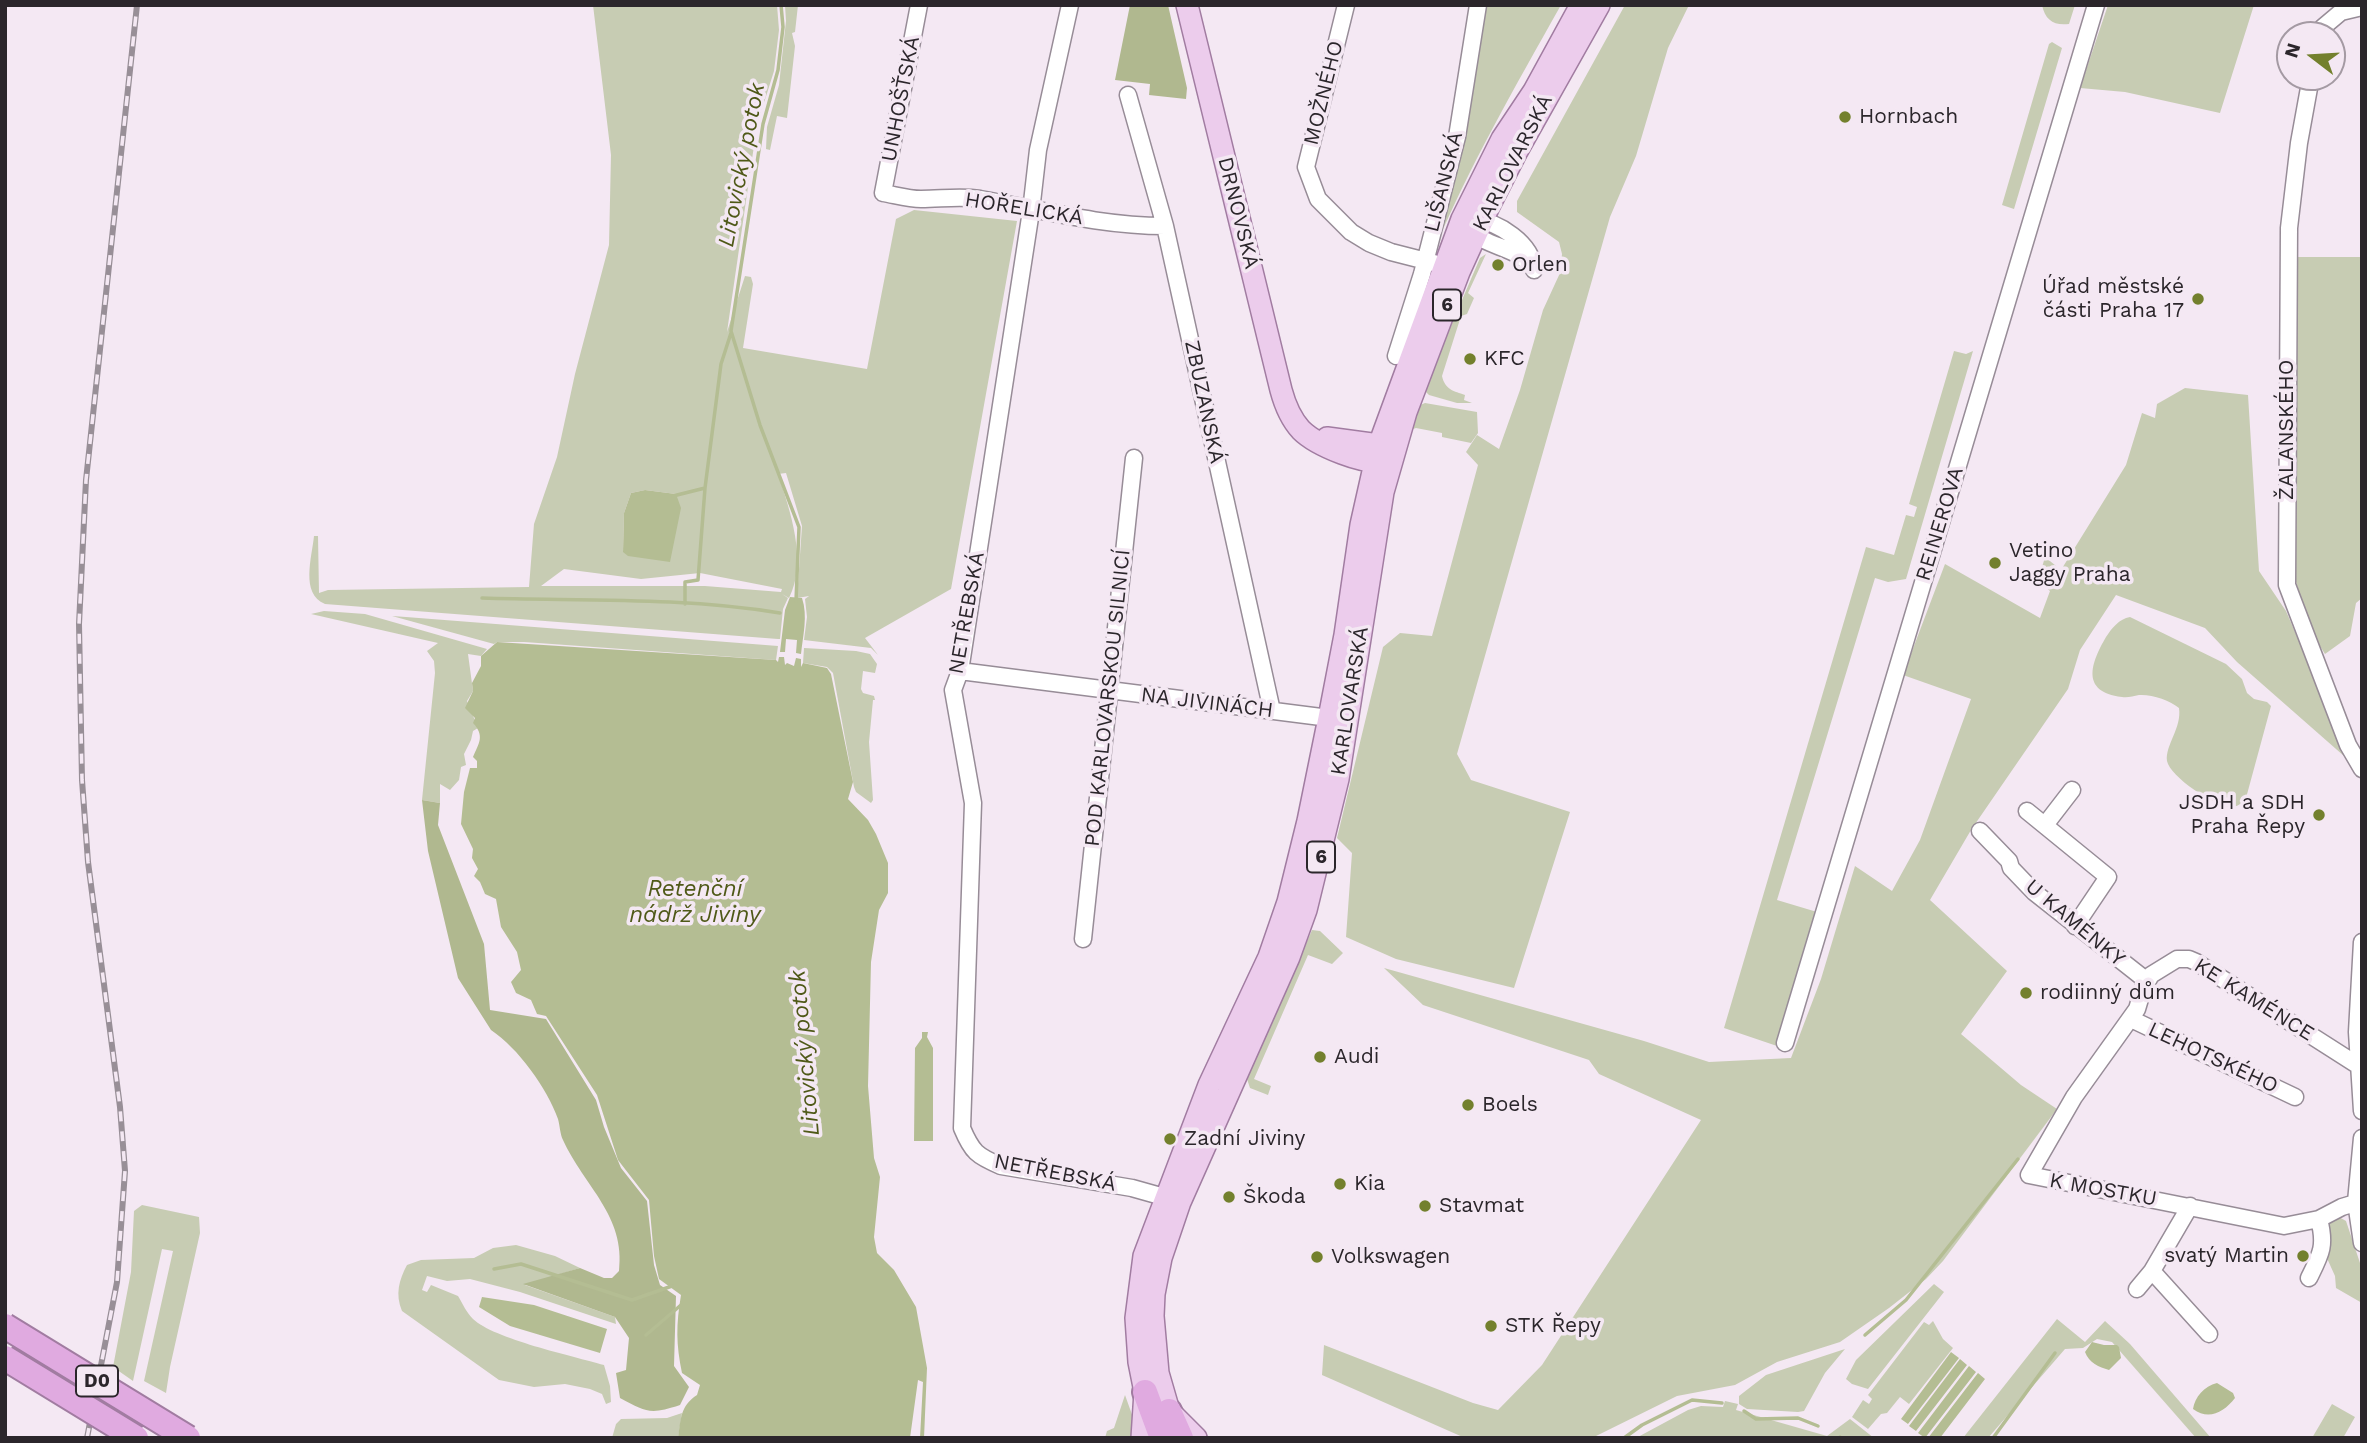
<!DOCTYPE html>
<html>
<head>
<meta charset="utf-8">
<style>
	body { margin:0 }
	#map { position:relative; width:2367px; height:1443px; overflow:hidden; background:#f4e8f3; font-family:"Work Sans",sans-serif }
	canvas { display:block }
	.frame { position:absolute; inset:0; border:7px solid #2b262b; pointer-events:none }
	.north { position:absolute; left:2276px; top:21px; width:70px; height:70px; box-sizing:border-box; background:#f4e8f3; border:2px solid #a49aa3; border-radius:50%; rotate:287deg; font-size:19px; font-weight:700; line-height:28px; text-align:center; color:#2b262b }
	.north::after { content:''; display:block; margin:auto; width:24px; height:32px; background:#73802d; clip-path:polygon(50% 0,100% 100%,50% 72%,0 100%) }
</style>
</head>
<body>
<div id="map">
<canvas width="2367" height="1443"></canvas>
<div class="frame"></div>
<div class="north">N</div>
</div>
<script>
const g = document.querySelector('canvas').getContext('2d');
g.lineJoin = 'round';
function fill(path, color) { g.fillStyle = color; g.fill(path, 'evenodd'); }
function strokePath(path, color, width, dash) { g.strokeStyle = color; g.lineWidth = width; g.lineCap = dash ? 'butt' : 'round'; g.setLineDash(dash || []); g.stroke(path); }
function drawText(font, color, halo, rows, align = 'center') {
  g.font = font + ' "Work Sans",sans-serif'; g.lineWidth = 7; g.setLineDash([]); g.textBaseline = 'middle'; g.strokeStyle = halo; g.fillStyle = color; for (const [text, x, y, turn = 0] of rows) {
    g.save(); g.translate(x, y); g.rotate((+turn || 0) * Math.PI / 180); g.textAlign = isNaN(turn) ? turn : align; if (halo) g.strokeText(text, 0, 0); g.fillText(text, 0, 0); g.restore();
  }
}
const green = new Path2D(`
	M593 5H777L779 30 774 71 757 125 727 332 745 276 751 277 753 284 743 348 867 369 896 219 914 210 1017 221 951 589 865 638 878 655 871 648 804 640 807 617 805 599 809 596 797 598 802 526 786 473 778 474C790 510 808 562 789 598L782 594 788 598 783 609 780 639H778L325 604C300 594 312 557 314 536H318L319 593 328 590 529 587 534 524 557 457 575 374 609 245 611 155ZM645 490 676 494 623 552 624 513 631 493ZM564 569 641 579 700 573 782 589 781 592 705 586H541Z
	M785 5H798L795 32 792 33 795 46 787 118 777 116 770 150 766 149 767 127 779 85 786 21Z
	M1483 5H1561C1515 87 1468 168 1432 255Z
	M1625 5H1689L1668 48 1636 156 1610 217 1457 754 1471 780 1570 812 1514 988 1396 959 1346 937 1352 853 1337 838 1383 647 1400 633 1432 636 1478 465 1466 452 1477 435 1499 449 1520 390 1543 310 1560 273 1562 254 1559 242 1517 212V201Z
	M2042 5H2075L2069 24C2054 26 2045 20 2042 5Z
	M2108 5H2254L2220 113 2125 92 2080 88Z
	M2052 42 2062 48 2014 209 2002 205 2049 44Z
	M1486 254 1468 293 1474 298 1467 314 1461 316 1442 376C1445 390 1454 391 1465 395L1464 400 1472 403H1457L1429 395 1426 392 1432 370 1480 258Z
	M2296 257H2362V598L2356 603 2350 636 2325 654 2311 632 2296 582 2294 375Z
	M1954 351 1966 354 1973 351 1906 579 1888 582 1875 578 1777 900 1817 912 1777 1046 1724 1028 1866 547 1894 555 1906 515 1914 517 1917 507 1909 504Z
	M2185 388 2248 395 2259 571 2286 611 2328 709 2344 756 2237 662 2205 628 2116 595 2080 650 2068 689 1971 830 1930 900 2007 971 1961 1034 2021 1085 2057 1109 1943 1261 1926 1279 1889 1308 1840 1342 1777 1362 1735 1385 1677 1396 1592 1438H1465L1322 1375 1324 1345 1473 1403 1498 1410 1542 1365 1701 1120 1599 1074 1589 1060 1423 1005 1384 968 1644 1041 1709 1062 1791 1058 1821 979 1855 866 1892 891 1920 840 1971 699 1903 675 1945 564 2040 618 2050 591 2038 581 2045 557 2061 570 2126 465 2142 413 2155 418 2157 404Z
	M1425 403 1477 412 1478 433 1471 443 1442 437V433L1416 428 1410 430 1418 406Z
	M324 611 365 614 487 649 481 656 468 654 473 691 467 701 478 728 473 731 471 740 464 754 466 765 461 767 459 780 450 790 440 784V803L422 800 435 673 434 661 427 651 438 643 311 614Z
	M392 616 406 617 778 646 776 660 524 642H497L494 644Z
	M2130 617 2226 664 2242 679 2247 693 2254 699 2267 702 2271 706 2246 798C2243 802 2239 806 2233 807 2218 809 2170 777 2167 761 2165 745 2182 728 2179 708 2170 700 2151 694 2139 695 2133 696 2128 698 2122 697 2080 692 2091 663 2106 637 2112 628 2119 619 2130 617Z
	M804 648 856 651 870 654 877 664 875 673 863 671 861 689 863 693 874 696 875 700H873L869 742 873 800 871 803 856 792 854 787 833 673 827 667 803 663Z
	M1312 930 1320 931 1343 953 1332 964 1308 955 1254 1079 1271 1086 1268 1095 1250 1088 1247 1079Z
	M142 1205 199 1217 200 1233 170 1367 166 1393 144 1381 173 1251 162 1249 133 1381 113 1367 131 1272 134 1211Z
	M2339 1217 2346 1221 2362 1269V1303L2336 1288 2335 1276 2326 1256 2329 1224Z
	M516 1245 555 1256 580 1268 525 1285 615 1317 616 1324 520 1292 470 1279 447 1281 427 1276 422 1290 427 1292 431 1285 458 1296C463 1304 466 1312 473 1319 494 1339 573 1356 604 1365L610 1386 611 1402 606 1404 602 1394 590 1389 565 1384 534 1387 499 1380 402 1311C395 1294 399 1280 407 1265L421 1260 474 1258 493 1248Z
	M1934 1284 1944 1292 1868 1389 1852 1384 1846 1379 1856 1360Z
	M2057 1319 2085 1342 2105 1321 2130 1344 2211 1438H2196L2112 1342 2097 1339 2083 1348 2065 1349 1988 1438H1963Z
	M1933 1321 1943 1339 1953 1348 1909 1404 1900 1397 1887 1413 1881 1414 1868 1429 1852 1417 1863 1400 1869 1404 1872 1399 1868 1395 1924 1322 1929 1325Z
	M1845 1349 1825 1373 1804 1411 1798 1412 1747 1409 1739 1404V1396L1766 1375Z
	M1125 1395 1135 1423 1130 1438H1105L1107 1431 1114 1428Z
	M1725 1401 1738 1404 1736 1410 1827 1436 1850 1419 1874 1438H1636L1688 1410 1701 1406 1723 1407Z
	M2332 1404 2355 1417 2343 1438H2312Z
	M682 1413 678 1438H612L616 1424 621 1419 667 1418Z`);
const forest = new Path2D(`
	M1130 5H1168L1187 88 1186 99 1149 95 1150 84 1115 80Z
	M422 800 440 803 438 825 484 944 490 1010 546 1019 596 1100 604 1127 621 1168 647 1201 654 1265 660 1285 676 1296 674 1366 689 1387 680 1405C650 1415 646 1412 620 1398L616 1373 626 1370 629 1338 615 1317 523 1284 580 1268 604 1278H612L619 1271C626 1216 584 1186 563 1140 560 1134 560 1126 558 1119 547 1088 518 1048 491 1030L458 978 428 851Z`);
const water = new Path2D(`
	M645 490 676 494 681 508 670 562 628 556 623 552 624 513 631 493Z
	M790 597 802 598C808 616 803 635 801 654L796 653 797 640 786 639 785 652H780L785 610Z
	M497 642 776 660 778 662 779 657H784L785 665 787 663 794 666 796 658 801 659V667L803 663 827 668 831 674 853 782 848 799 868 820 876 834 888 863V893L879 910 871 962 868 1086 874 1158 880 1177 874 1237 877 1253 894 1270 916 1307 927 1368 924 1438H920L923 1382 918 1380 910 1438H678C681 1419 680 1406 697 1395L700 1385 682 1373C676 1344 676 1325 681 1295L659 1279 654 1256 649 1200 618 1160 597 1095 546 1016 537 1014 531 1000 516 993 511 982 521 970 517 952 501 927 496 899 485 894 480 882 474 876 478 869 472 858 473 849 461 824 464 792 470 768H477V761L473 757C479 743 485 736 473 723L475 718 465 708 473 691 472 683 481 666V656Z
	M922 1032H928L927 1037 933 1048V1141H914L915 1048 922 1038Z
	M482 1297 534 1305 607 1329 600 1353 510 1326 479 1307Z
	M2092 1342 2104 1345H2117L2119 1347 2121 1358 2109 1370C2099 1367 2089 1363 2085 1352Z
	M1951 1352 1959 1358 1908 1424 1901 1419Z
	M1960 1359 1967 1365 1916 1431 1909 1426Z
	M1969 1366 1976 1372 1925 1438 1918 1433Z
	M1978 1373 1985 1379 1940 1438H1928Z
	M2217 1383 2233 1393 2235 1398C2224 1412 2209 1421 2193 1409 2195 1397 2204 1386 2217 1383Z`);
const stream = new Path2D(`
	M781 5 783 27 778 70 763 124 731 331 760 425 799 527 796 601
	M673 496 705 488
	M482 598C581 601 682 597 780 613
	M685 604V582L698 580 705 488 721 364 731 333
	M494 1269 521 1264 632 1300 672 1286
	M646 1335 681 1305
	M1865 1335 1906 1300 2018 1159
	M1744 1411 1756 1419 1798 1418 1818 1426
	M1840 1437 1841 1438
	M1624 1438 1642 1425 1692 1400 1722 1403
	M1993 1438 2055 1353`);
const minor = new Path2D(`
	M919 5 883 193C895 195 909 199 921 199 941 199 960 196 980 199 1042 210 1102 226 1165 226
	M1070 5 1038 150 1031 211 960 671 953 690 973 803 962 1128C972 1152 977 1156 1001 1166L1132 1188 1164 1197
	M1346 5 1306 167 1318 199 1351 232 1369 243 1391 252 1434 263
	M2322 28 2341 12 2362 7
	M2311 77 2299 143 2289 228 2287 585 2348 745 2362 769
	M1128 95 1165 226 1272 711
	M1473 219C1499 222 1532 243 1534 270
	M1469 229C1486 248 1517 246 1533 268
	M1396 356 1422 274 1457 137 1478 5
	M960 671 1329 718
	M2027 811 2108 877 2075 926
	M2045 825 2072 790
	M1980 831 2009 861 2011 868 2034 892 2147 981
	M1083 939 1134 458
	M2362 942 2357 1032 2362 1111
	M2131 1019 2295 1097
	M1785 1043 2096 5
	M2362 1068 2196 962 2189 959H2177L2151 975 2143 989 2137 1009 2074 1097 2029 1175 2284 1226 2319 1219 2342 1207 2362 1201
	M2362 1138 2356 1202 2362 1243
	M2152 1271 2209 1334
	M2309 1278C2321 1254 2326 1246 2319 1219
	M2137 1289 2152 1271 2190 1206`);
const major = new Path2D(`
	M1187 5 1281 390C1285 405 1290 418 1301 430 1316 445 1367 467 1387 460
	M1327 438 1379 445 1390 452
	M1142 1438 1145 1392 1139 1362 1136 1318 1144 1256 1209 1085 1269 957 1288 902 1308 821 1329 718 1345 635 1361 525 1379 445 1462 219 1502 139 1534 91 1581 5
	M1196 1438 1169 1411 1158 1373 1153 1316 1154 1294 1161 1258 1180 1202 1289 957 1306 910 1338 779 1383 492 1406 412 1459 272 1489 206 1517 151 1599 5`);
const highway = new Path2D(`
	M1145 1392 1162 1438
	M1169 1411 1181 1438`);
const rail = new Path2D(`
	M87 1438 117 1282 125 1171 120 1107 88 862 82 780 79 624 86 480 137 5`);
const highwayBridge = new Path2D(`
	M5 1326 188 1438
	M5 1358 136 1438`);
const markers = [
	[1845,117,7,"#73802d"],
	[1498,265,7,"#73802d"],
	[2198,299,7,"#73802d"],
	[1470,359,7,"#73802d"],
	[1995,563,7,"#73802d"],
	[2319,815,7,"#73802d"],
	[2026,993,7,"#73802d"],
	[1320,1057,7,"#73802d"],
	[1468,1105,7,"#73802d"],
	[1170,1139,7,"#73802d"],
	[1340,1184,7,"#73802d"],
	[1229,1197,7,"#73802d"],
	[1425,1206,7,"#73802d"],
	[2303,1256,7,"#73802d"],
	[1317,1257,7,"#73802d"],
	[1491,1326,7,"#73802d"]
];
const shields = [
	[1447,305,28],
	[1321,857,28],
	[97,1381,42]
];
const shieldNames = [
	["6",1447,305],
	["6",1321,857],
	["D0",97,1381]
];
const streetNames = [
	["MOŽNÉHO",1324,93,-76],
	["UNHOŠŤSKÁ",901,99,-79],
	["KARLOVARSKÁ",1513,163,-63],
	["LIŠANSKÁ",1444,182,-76],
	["HOŘELICKÁ",1024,209,9],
	["DRNOVSKÁ",1238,213,76],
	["ZBUZANSKÁ",1204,402,78],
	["ŽALANSKÉHO",2287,430,-90],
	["REINEROVA",1940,524,-73],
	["NETŘEBSKÁ",967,613,-80],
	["POD KARLOVARSKOU SILNICÍ",1108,698,-84],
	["KARLOVARSKÁ",1350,701,-81],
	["NA JIVINÁCH",1207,703,7],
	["U KAMÉNKY",2075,923,40],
	["KE KAMÉNCE",2254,1000,32],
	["LEHOTSKÉHO",2213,1058,25],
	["NETŘEBSKÁ",1055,1173,11],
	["K MOSTKU",2103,1190,10]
];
const poiNames = [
	["Hornbach",1859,117],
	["Orlen",1512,265],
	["Úřad městské",2184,287,"right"],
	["části Praha 17",2184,311,"right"],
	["KFC",1484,359],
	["Vetino",2009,551],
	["Jaggy Praha",2009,575],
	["JSDH a SDH",2305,803,"right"],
	["Praha Řepy",2305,827,"right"],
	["rodiinný dům",2040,993],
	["Audi",1334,1057],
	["Boels",1482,1105],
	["Zadní Jiviny",1184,1139],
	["Kia",1354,1184],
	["Škoda",1243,1197],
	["Stavmat",1439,1206],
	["svatý Martin",2289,1256,"right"],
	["Volkswagen",1331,1257],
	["STK Řepy",1505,1326]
];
const waterNames = [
	["Litovický potok",742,165,-79],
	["Retenční",695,889],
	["nádrž Jiviny",695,915],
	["Litovický potok",805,1053,-95]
];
fill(green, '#c7ccb3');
fill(forest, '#b0b88f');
fill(water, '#b4bd93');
strokePath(stream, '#b4bd93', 3.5);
strokePath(minor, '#978c97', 19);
strokePath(major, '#a17ca1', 24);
strokePath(highway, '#a17ca1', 28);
strokePath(minor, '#fff', 16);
strokePath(major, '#ecccec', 21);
strokePath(highway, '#e0aae0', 24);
strokePath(rail, '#988f97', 6);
strokePath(rail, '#f4e8f3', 3.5, [10]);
strokePath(highwayBridge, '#a17ca1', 28, []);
strokePath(highwayBridge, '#e0aae0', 24);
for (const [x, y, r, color] of markers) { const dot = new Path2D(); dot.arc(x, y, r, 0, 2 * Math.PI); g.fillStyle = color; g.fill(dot); strokePath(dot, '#f4e8f3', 2.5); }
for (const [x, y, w] of shields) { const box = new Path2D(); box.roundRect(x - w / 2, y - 15.5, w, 31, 5); g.fillStyle = '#f4e8f3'; g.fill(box); strokePath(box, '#2b262b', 2); }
drawText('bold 19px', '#2b262b', null, shieldNames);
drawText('21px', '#2b262b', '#f4e8f3', streetNames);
drawText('21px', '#2b262b', '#f4e8f3', poiNames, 'left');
drawText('italic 23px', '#4f5918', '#f4e8f3', waterNames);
</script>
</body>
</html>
